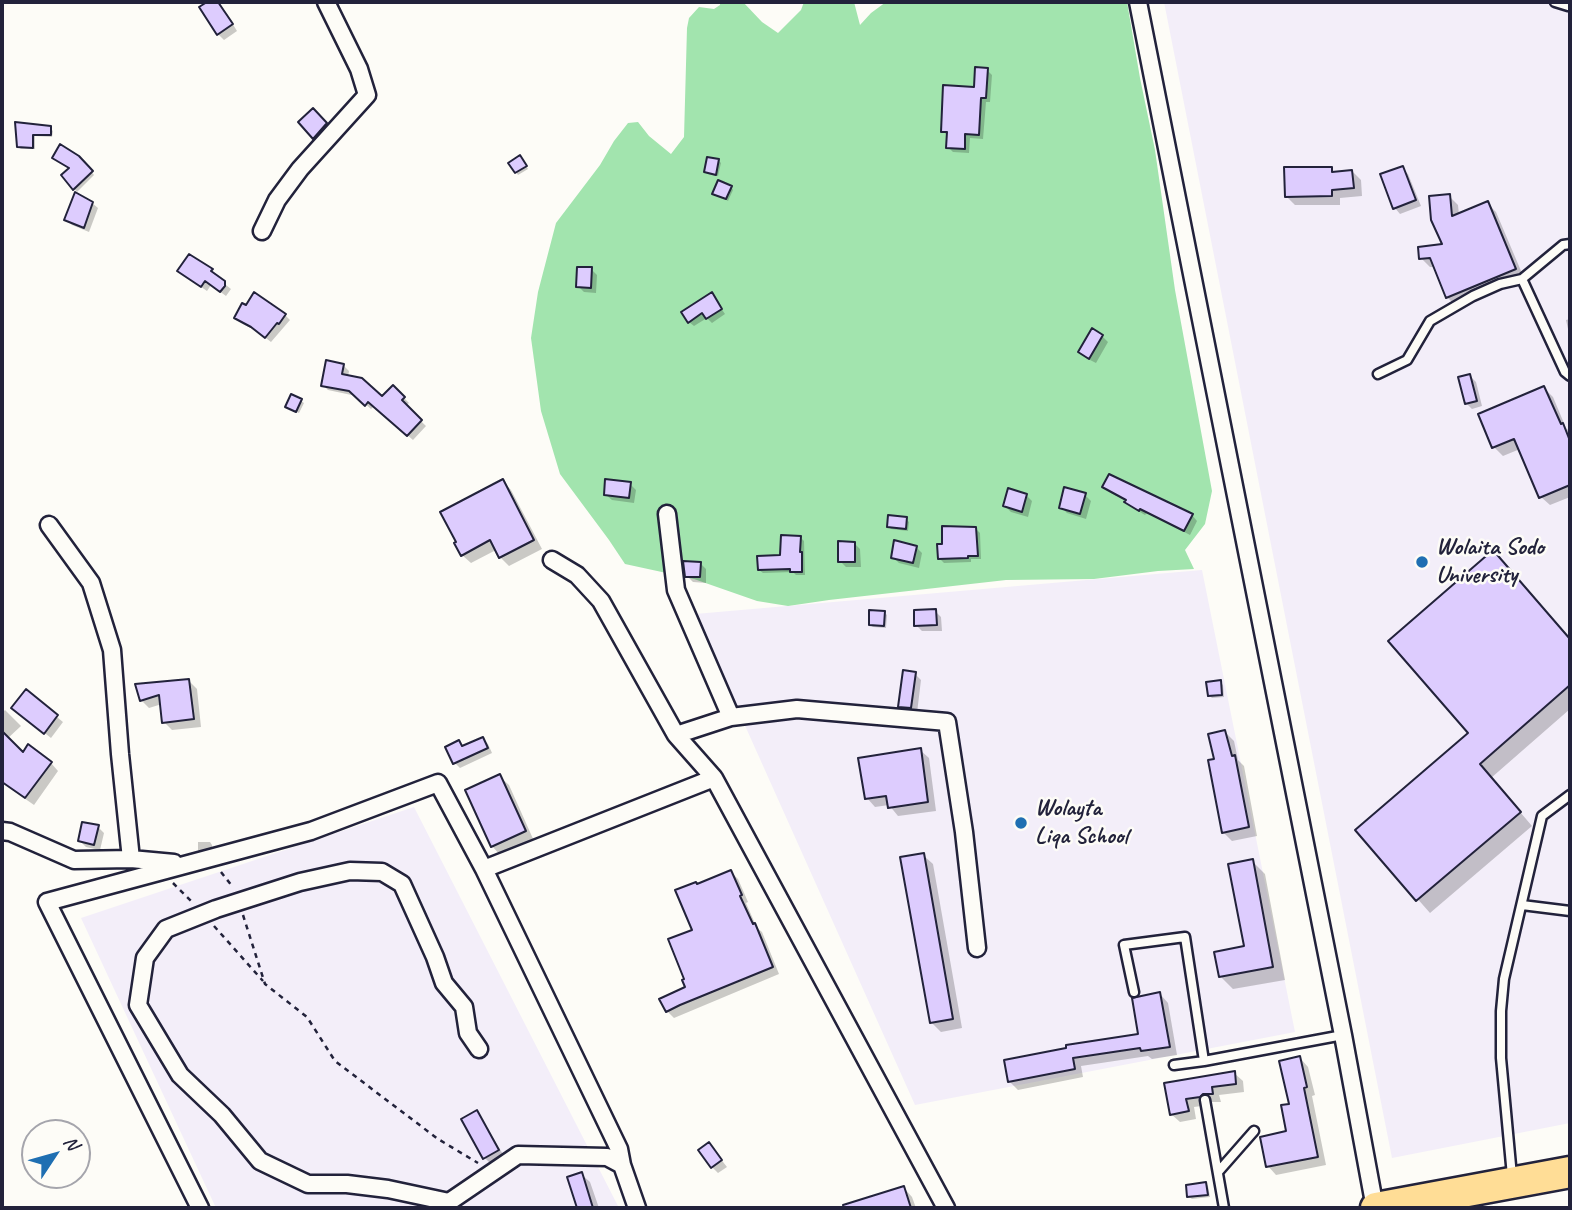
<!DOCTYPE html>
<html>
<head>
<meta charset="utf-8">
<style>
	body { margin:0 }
	#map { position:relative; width:1572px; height:1210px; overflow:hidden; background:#fdfcf7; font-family:Caveat,sans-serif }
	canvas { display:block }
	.frame { position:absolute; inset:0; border:4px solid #22223b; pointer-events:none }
	.north { position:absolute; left:21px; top:1119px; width:70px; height:70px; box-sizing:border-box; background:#fdfcf7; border:2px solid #a5a5ac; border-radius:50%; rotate:54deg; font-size:19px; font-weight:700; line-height:28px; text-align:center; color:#22223b }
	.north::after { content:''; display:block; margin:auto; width:24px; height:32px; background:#1f6fb2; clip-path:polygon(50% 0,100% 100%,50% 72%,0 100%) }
</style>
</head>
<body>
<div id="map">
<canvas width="1572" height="1210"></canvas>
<div class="frame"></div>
<div class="north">N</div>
</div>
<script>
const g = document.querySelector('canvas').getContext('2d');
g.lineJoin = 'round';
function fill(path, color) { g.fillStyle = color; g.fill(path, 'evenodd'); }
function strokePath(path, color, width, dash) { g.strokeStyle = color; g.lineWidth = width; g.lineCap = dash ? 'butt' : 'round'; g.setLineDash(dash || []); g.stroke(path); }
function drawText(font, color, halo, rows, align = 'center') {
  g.font = font + ' Caveat,sans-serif'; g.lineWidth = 5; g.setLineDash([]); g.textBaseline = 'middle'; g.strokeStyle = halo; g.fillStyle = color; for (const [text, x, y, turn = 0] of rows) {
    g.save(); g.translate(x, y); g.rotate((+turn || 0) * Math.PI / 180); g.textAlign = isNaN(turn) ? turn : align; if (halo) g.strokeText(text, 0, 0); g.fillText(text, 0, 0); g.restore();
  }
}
const built = new Path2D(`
	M1164 2H1570V1123L1392 1158Z
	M1202 570 1295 1032 915 1105 695 614Z
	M414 807 619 1208H216L81 918Z`);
const green = new Path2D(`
	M720 2H743L762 22 778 33 801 10 804 2H854L860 25 871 13 886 2H1127L1140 78 1155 150 1175 290 1212 491 1205 524 1185 550 1194 569 1158 571 1094 579 1006 580 829 600 788 606 757 601 694 579 625 564 609 540 560 474 541 411 531 338 538 292 556 223 600 165 614 141 628 123 638 122 649 136 671 154 684 137 687 28 689 18 699 7 714 9 720 5Z`);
const shadow = new Path2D(`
	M210 2H217L221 5 237 31 224 40 218 34 201 8Z
	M987 70 992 75 990 102H986L983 139 970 138 969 153 953 152 948 147 949 137 943 131 975 89Z
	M313 110 332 130 320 143 300 122Z
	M17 124 50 128 53 131 52 137 35 136V149H21L18 147Z
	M81 159 94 175 77 192 63 175Z
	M522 160 528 169 518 175 516 172Z
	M719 161 721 163 718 176 708 174 705 172Z
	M1331 168 1335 173 1352 171 1361 180 1362 196 1340 198V205H1295L1286 196Z
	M1402 168 1408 174 1421 206 1400 214 1395 208Z
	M731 187 733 190 728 201 714 193Z
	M1449 196 1458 205 1459 215 1487 203 1496 212 1524 278 1456 306 1447 297 1435 267H1430L1421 258 1444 246Z
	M92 203 98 208 89 232 72 225 66 220Z
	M189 256 211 271 216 277 231 289 226 296 211 285 207 291 185 276Z
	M591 269 597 275 596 293 584 292 578 286Z
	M712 295 725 314 712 323 707 318 694 326 689 322Z
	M285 315 290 320 271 342 258 332 241 323 236 318Z
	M1570 319V338L1566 320Z
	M1102 336 1108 342 1096 363 1086 358 1081 352Z
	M343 365 349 371 348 377 382 398 393 387 409 403 405 406 426 426 413 440 374 406 371 409 356 396 328 390 323 385Z
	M1470 376 1476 382 1482 406 1472 409 1466 403Z
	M1544 388 1553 397 1566 428 1570 432V497L1550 505 1541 497 1520 449 1503 456 1494 447 1480 415Z
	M301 401 304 403 299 413 289 409Z
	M503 481 511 490 542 549 509 566 500 557 496 550 471 563 462 555Z
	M630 484 636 490 634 503 612 500 605 494Z
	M1105 487 1192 515 1197 521 1190 535 1147 513 1145 515 1133 508 1127 501 1111 493Z
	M1026 495 1032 501 1028 517 1011 512 1005 506Z
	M1085 495 1091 501 1086 519 1067 513 1061 507Z
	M906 519 909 522 908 531 891 529 889 527Z
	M976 529 980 533 981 559H971V562L944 563 940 559Z
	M800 537 804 541 805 575H796L793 572 763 573 759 570 782 557Z
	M854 543 860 549 861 567H846L840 561Z
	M916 547 922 553 919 568 899 563 893 557Z
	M700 563 706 569V583L693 582 687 576Z
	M1505 565 1570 640V709L1491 778 1532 826 1430 913 1357 830 1471 734Z
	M935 611 941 617 942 631H922L916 625Z
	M884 612 887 615 886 628 873 627 870 625Z
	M915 674 921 680 917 713H906L900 707Z
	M189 681 197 689 201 727 172 730 164 722 162 704 149 708 141 700Z
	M1220 682 1223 685 1224 697 1212 698 1209 695Z
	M26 692 63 722 51 738 17 711Z
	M5 710 21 726 7 739 23 754 51 763 58 771 34 805 11 789 4 781 10 772 2 764V713Z
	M1225 732 1234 741 1238 760 1244 766 1257 836 1232 841 1223 832 1217 760Z
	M483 739 488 744 492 753 460 768 455 763 459 742 463 747Z
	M920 750 929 758 936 811 898 816 889 805 875 807 867 798Z
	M499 776 509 785 534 841 501 856 492 846Z
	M98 827 104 833 100 850 86 847 80 841Z
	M198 842H210L212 845V849L200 853 198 850Z
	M923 855 933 864 962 1028 941 1032 931 1022Z
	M1252 861 1265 874 1285 980 1233 989 1220 976 1246 948Z
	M731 872 738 879 748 902 746 903 757 928 762 932 779 974 674 1018 667 1011 687 988 695 930Z
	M1160 994 1168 1003 1177 1055 1152 1059 1148 1056 1081 1066 1083 1077 1018 1090 1009 1081 1006 1062 1140 1035Z
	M1300 1058 1308 1067 1315 1095 1312 1096 1326 1165 1276 1175 1268 1166 1288 1133 1291 1105Z
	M1234 1073 1243 1081 1244 1092 1219 1095 1221 1102H1212L1209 1105 1194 1107 1196 1119 1180 1122 1171 1114 1166 1085Z
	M476 1113 482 1119 504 1156 491 1164 485 1158Z
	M709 1144 727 1167 718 1173 712 1167Z
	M581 1174 590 1182 599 1208H572L578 1207Z
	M1206 1184 1208 1186 1210 1197 1192 1199 1189 1197Z
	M904 1188 912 1197 916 1208 843 1207Z`);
const building = new Path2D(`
	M207 2H218L233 24 217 35 199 7Z
	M975 67 988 68 986 98H981L979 135 965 134V149L946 148 947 132H941L943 85 974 87Z
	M313 108 327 123 313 139 298 122Z
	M15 122 51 126V135H33V148L17 147Z
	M60 144 79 156 93 171 73 190 61 175 69 168 52 158Z
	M520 155 527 166 515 173 508 163Z
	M707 157 719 159 716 175 704 172Z
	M1403 166 1416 200 1393 209 1380 174Z
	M1284 167H1332V172L1352 170 1354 188 1332 190V196L1285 197Z
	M718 180 732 186 726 199 712 194Z
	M75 192 93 202 84 228 64 220Z
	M1450 194 1452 216 1488 201 1516 269 1446 298 1430 258 1419 259 1418 247 1442 244 1431 220 1429 196Z
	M189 254 213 269 211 271 225 281V286L220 292 205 281 201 287 177 271Z
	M577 267H592L591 288 576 287Z
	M254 292 286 314 279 324 277 323 265 338 251 327 234 318 242 303 246 305Z
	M712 292 722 309 706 319 702 313 688 323 681 312Z
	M1092 328 1103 335 1089 359 1078 352Z
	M326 360 344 364 342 374 362 378 382 396 393 385 405 397 402 400 422 420 407 436 368 402 365 406 349 391 321 386Z
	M1470 374 1477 401 1465 404 1458 377Z
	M1544 386 1561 424 1563 423 1570 441V485L1539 498 1514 439 1492 448 1478 414Z
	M291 394 302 399 296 412 285 407Z
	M1109 474 1193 514 1184 531 1140 509 1139 511 1124 502 1126 500 1102 487Z
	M503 479 534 540 499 558 490 540 461 556 454 543 456 542 440 512Z
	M605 479 631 482 629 498 604 495Z
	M1064 487 1086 493 1080 514 1059 508Z
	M1008 488 1027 494 1022 512 1003 506Z
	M888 515 907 517 906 529 887 527Z
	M942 526 976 527 978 556H968V558L938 559 937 544H942Z
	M781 535 801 536 800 552H802V572H790V569L758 570 757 556 780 555Z
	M894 540 917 546 913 563 891 558Z
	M838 541 855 542V562H838Z
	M1493 550 1570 639V685L1480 764 1521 812 1416 901 1355 830 1468 733 1388 641Z
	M683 561 701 562 700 577H685Z
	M936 609 937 625 914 626V610Z
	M869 610 885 611 884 626 869 625Z
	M903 670 916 672 911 708 898 707Z
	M189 679 194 719 162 723 159 695 140 701 135 684Z
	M1221 680 1222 695 1208 696 1206 682Z
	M26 689 58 715 44 734 11 708Z
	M1225 730 1232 756 1235 755 1249 827 1222 833 1208 760 1214 759 1208 734Z
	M2 731 23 752 28 744 52 762 25 798 2 782Z
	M483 737 488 748 453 764 445 747 459 740 462 746Z
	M921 748 928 802 888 808 886 796 865 799 858 758Z
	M500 774 526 831 491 847 465 790Z
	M82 822 99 825 94 845 78 841Z
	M924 853 953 1019 930 1023 900 857Z
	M1253 859 1273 967 1219 977 1214 952 1244 946 1228 864Z
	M731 870 742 895 740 896 753 924 755 923 773 967 680 1005 666 1012 659 999 685 987 682 980 684 979 668 939 692 930 675 890 696 882 697 884Z
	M1160 992 1170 1047 1141 1051 1140 1048 1073 1058 1075 1069 1008 1082 1004 1060 1066 1048V1045L1138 1034 1132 998Z
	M1300 1056 1307 1087 1304 1088 1318 1157 1266 1167 1260 1137 1286 1131 1281 1105 1289 1104 1279 1061Z
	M1235 1071 1236 1084 1212 1087 1213 1094H1203L1200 1097 1186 1099 1189 1111 1170 1115 1164 1083Z
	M477 1110 499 1150 483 1159 461 1119Z
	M709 1142 722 1160 711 1168 698 1150Z
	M582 1172 593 1208H577L567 1177Z
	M1206 1182 1208 1195 1187 1197 1186 1185Z
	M904 1186 911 1208H844L843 1205Z`);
const path = new Path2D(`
	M221 872 232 886
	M173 883 193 903
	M243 915 265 984 307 1017 335 1061 438 1139 478 1163
	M214 926 263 981`);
const lane = new Path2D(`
	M1555 2 1568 6 1570 5
	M1522 279 1565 372 1570 376
	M1378 374 1407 360 1430 321 1473 296 1500 284 1522 279 1563 245 1570 244
	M1522 905 1570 911
	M1134 992 1124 945 1185 937 1204 1061
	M1174 1065 1204 1061 1343 1035
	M1205 1100 1224 1208
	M1218 1172 1254 1131
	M1512 1176 1501 1058V1011L1504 979 1542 816 1570 795`);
const street = new Path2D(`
	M1138 2 1343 1035 1375 1208
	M262 231 277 200 300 169 367 95 359 69 326 2
	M667 514 676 590 731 717 676 735 714 778
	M49 525 91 583 112 650 120 754 131 859
	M552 560 577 575 601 601 676 735
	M731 717 797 709 947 722 964 832 977 948
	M2 831 10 832 74 860 131 859 174 863
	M484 869 714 778 946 1208
	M479 1049 468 1033 464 1007 444 983 435 957 402 884 382 872 350 871 300 882 216 909 166 929 145 958 138 1005 180 1075 222 1115 260 1161 308 1184H347L388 1189 449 1202 518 1155 607 1157 622 1165
	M200 1208 47 902 311 831 438 783 484 869 619 1149 622 1165 637 1208`);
const highway = new Path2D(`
	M1376 1208 1570 1172`);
const markers = [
	[1422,562,7,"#1f6fb2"],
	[1021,823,7,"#1f6fb2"]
];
const poiNames = [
	["Wolaita Sodo",1436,548],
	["University",1436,576],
	["Wolayta",1035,809],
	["Liqa School",1035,837]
];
fill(built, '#f3eef9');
fill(green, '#a2e4ae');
fill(shadow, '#0003');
fill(building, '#ddccfe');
strokePath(building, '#22223b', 2);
strokePath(lane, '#22223b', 13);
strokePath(street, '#22223b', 21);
strokePath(highway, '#22223b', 35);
strokePath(path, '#22223b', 2.5, [5, 5]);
strokePath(lane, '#fdfcf7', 8);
strokePath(street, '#fdfcf7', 16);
strokePath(highway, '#ffdd96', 30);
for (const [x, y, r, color] of markers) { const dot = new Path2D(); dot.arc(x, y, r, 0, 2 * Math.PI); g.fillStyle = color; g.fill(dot); strokePath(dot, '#fdfcf7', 2.5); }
drawText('bold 24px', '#22223b', '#fdfcf7', poiNames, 'left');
</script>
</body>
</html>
